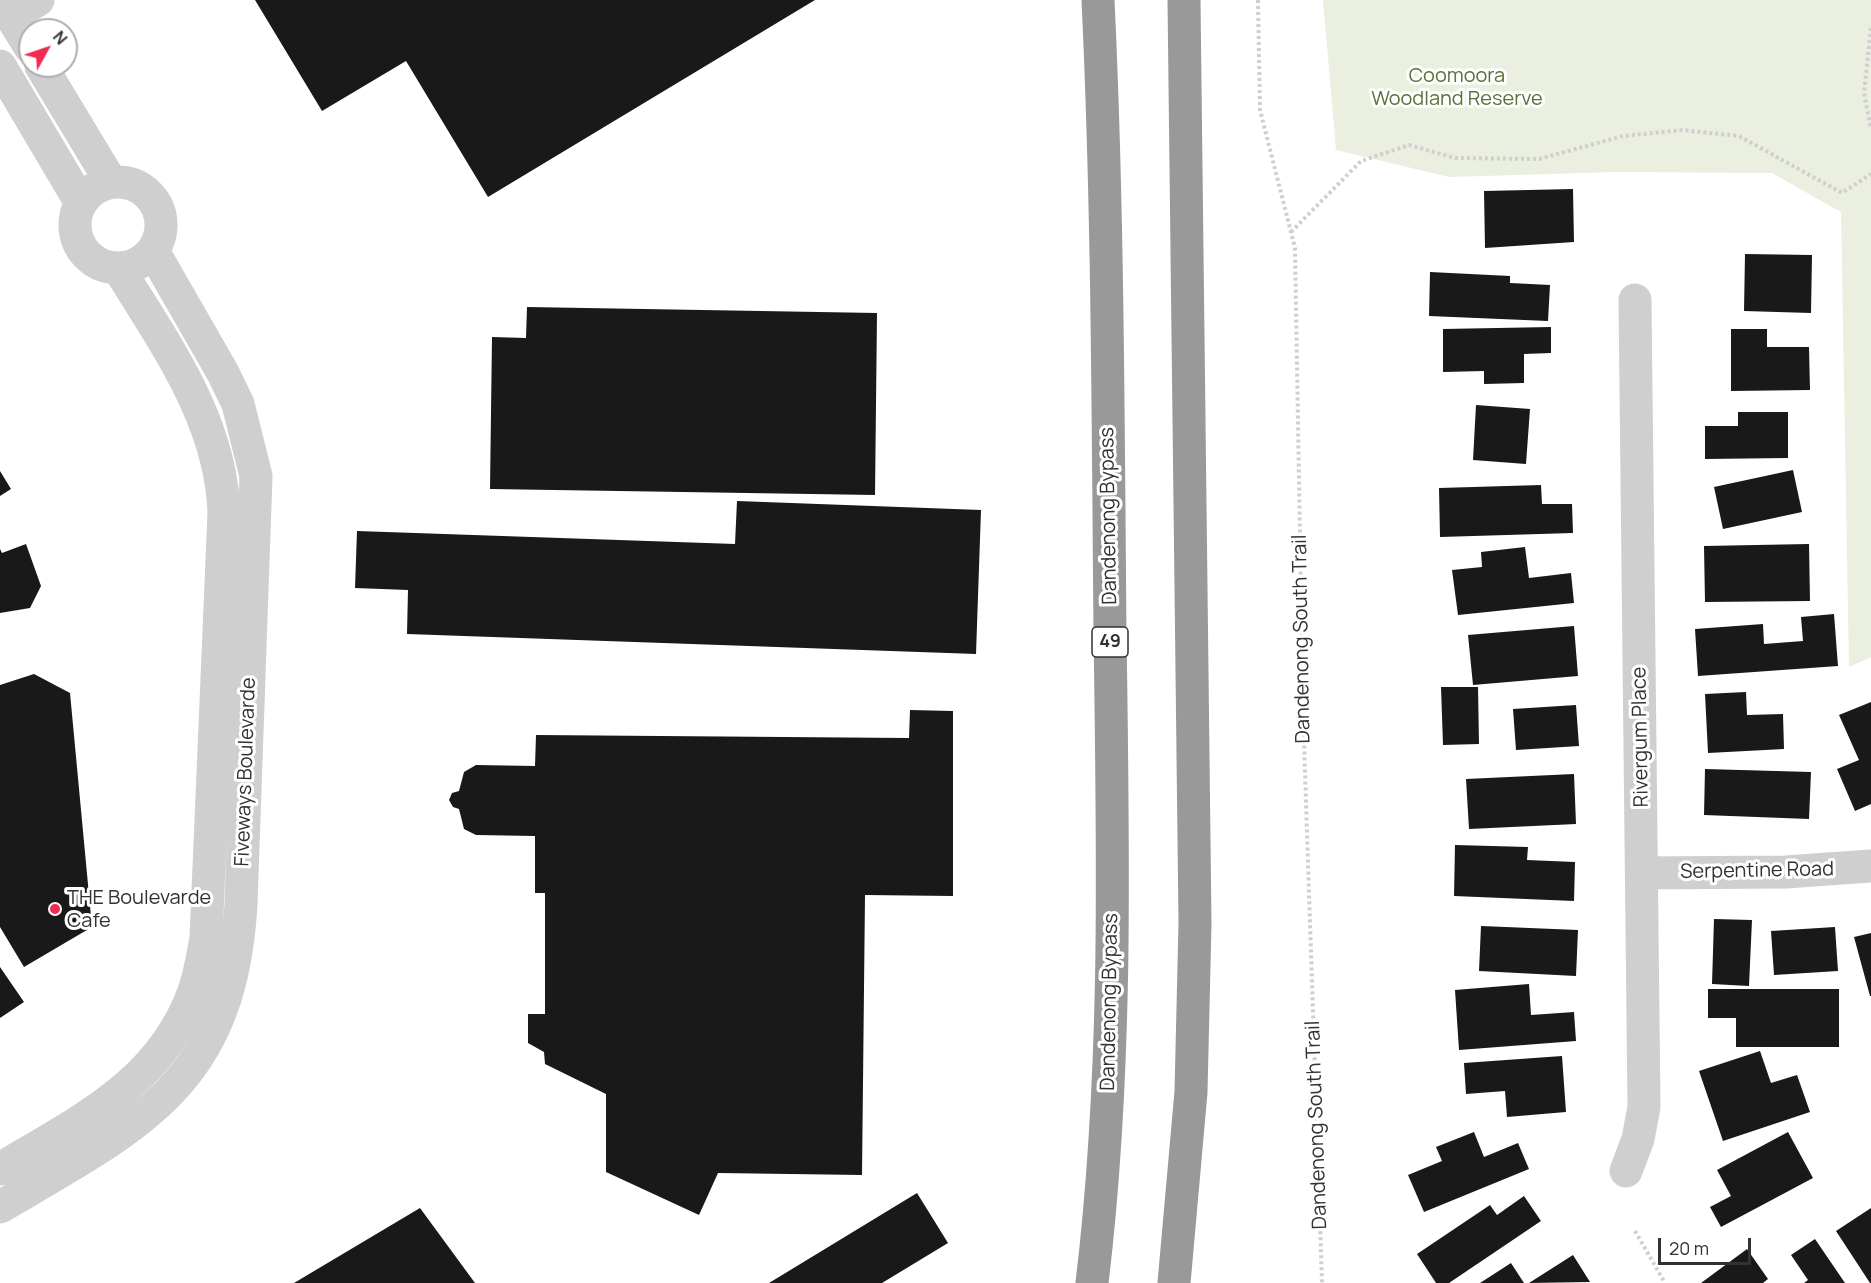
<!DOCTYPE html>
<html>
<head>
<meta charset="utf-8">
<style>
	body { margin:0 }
	#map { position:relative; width:1871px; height:1283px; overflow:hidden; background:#fff; font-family:Manrope,sans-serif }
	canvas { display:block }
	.north { position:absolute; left:18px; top:18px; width:60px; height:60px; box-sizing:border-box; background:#fff; border:2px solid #adadad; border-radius:50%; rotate:50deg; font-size:16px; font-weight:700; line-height:24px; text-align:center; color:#323232 }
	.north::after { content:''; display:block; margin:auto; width:21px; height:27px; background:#f02c52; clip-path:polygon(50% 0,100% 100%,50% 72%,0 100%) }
	.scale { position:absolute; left:1658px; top:1238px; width:93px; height:27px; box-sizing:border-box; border:3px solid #323232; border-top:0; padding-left:8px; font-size:18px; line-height:21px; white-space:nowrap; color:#323232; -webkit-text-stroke:4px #fff; paint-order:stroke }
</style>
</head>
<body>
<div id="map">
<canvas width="1871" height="1283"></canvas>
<div class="north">N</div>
<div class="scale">20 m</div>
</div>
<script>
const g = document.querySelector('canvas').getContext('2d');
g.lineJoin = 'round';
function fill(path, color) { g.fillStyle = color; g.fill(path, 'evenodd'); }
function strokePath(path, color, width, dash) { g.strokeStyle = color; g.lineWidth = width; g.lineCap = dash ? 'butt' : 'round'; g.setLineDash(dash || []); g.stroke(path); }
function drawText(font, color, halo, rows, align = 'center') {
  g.font = font + ' Manrope,sans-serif'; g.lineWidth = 6; g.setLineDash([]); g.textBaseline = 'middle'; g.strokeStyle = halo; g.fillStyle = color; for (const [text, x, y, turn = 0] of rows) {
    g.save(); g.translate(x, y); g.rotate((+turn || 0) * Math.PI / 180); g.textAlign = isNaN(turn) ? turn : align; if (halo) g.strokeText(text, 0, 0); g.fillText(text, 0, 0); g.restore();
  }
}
const green = new Path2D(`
	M1323 0H1871V657L1849 667 1841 212 1772 173 1617 172 1449 177 1336 150Z`);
const building = new Path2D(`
	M255 0H815L488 197 406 61 322 111Z
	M1573 189 1574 242 1485 248 1484 191Z
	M1745 254 1812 255 1811 313 1744 311Z
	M1430 272 1510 276V283L1550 285 1548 321 1429 316Z
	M527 307 877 313 875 495 490 489 492 337 526 338Z
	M1551 327V353L1524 354V383L1484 384V371L1443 372V329Z
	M1731 329H1767V347H1809L1810 390 1731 391Z
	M1476 405 1530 409 1526 464 1473 460Z
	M1738 412H1788V458L1705 459V426H1738Z
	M1793 470 1802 512 1723 529 1714 487Z
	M0 471 11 489 0 496Z
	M1541 485 1542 504H1572L1573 533 1440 537 1439 488Z
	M737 501 981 510 976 654 407 634 408 590 355 588 357 531 735 544Z
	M26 544 41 586 30 608 0 613V549L2 553Z
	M1809 544 1810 601 1705 602 1704 546Z
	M1525 547 1529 578 1571 573 1574 603 1458 615 1452 570 1482 567 1481 552Z
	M1834 614 1838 666 1698 676 1695 629 1763 624 1764 644 1803 641 1801 617Z
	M1574 626 1578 676 1473 685 1468 635Z
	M34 674 70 693 92 927 24 967 0 927V685Z
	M1441 687H1478L1479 744 1443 745Z
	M1746 692 1747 715 1783 714 1784 749 1708 753 1705 694Z
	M1871 702V804L1855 811 1837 769 1859 760 1839 715Z
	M1576 705 1579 746 1516 750 1513 709Z
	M910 710 953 711V896L865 895 862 1175 718 1173 699 1215 606 1172V1094L545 1064 544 1052 528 1043V1014H545V893H535V836L476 835 464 829 459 809 453 807 449 800 452 793 459 791 464 772 476 765 535 766 536 735 909 738Z
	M1705 769 1811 772 1809 819 1704 815Z
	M1574 774 1576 824 1469 829 1466 779Z
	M1455 845 1528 847 1527 860 1575 862 1574 901 1454 896Z
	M1714 919 1752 920 1749 986 1712 984Z
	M1481 926 1578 930 1576 976 1479 971Z
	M1835 927 1838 971 1774 975 1771 931Z
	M1871 933V996H1870L1854 937Z
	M0 967 24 1002 0 1018Z
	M1529 984 1531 1015 1574 1012 1576 1041 1459 1050 1455 990Z
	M1708 989H1839V1047H1736V1018H1708Z
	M1760 1051 1771 1083 1797 1075 1810 1112 1723 1141 1699 1071Z
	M1562 1056 1566 1112 1507 1117 1505 1091 1466 1094 1464 1063Z
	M1474 1132 1484 1157 1518 1143 1529 1169 1424 1212 1408 1175 1442 1161 1436 1147Z
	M1788 1132 1813 1178 1721 1227 1710 1207 1731 1196 1717 1170Z
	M917 1193 948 1243 882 1283H769Z
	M1524 1196 1541 1221 1449 1283H1436L1417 1254 1490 1205 1497 1215Z
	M420 1208 475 1283H294Z
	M1871 1208V1283H1870L1836 1231Z
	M1815 1239 1845 1283H1804L1808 1280 1791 1255Z
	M1747 1249 1768 1279 1763 1283H1701Z
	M1573 1255 1590 1282 1529 1283Z
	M1511 1263 1524 1283H1480Z`);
const path = new Path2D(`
	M1258 0 1260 110 1295 248 1303 712 1322 1283
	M1871 28 1864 93 1871 129
	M1291 232 1361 161 1409 145 1455 158 1539 159 1623 136 1683 130 1739 136 1842 193 1871 174
	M1635 1231 1665 1283`);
const minor = new Path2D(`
	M1 0 30 47
	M11 16 38 0
	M0 66 81 203
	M41 66 111 182
	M75 225a43 43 0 1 1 86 0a43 43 0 1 1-86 0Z
	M1642 873 1786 872 1871 866
	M0 1169C79 1121 161 1084 194 991 200 974 203 955 206 938L224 513C221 420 166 346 119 269
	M1626 1171 1638 1139 1644 1107 1635 300
	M0 1207C140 1125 231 1084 241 904L256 476 238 404 223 373 153 251`);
const highway = new Path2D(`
	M1092 1283C1118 1067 1113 849 1110 632 1108 422 1108 210 1098 0
	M1174 1283 1191 1092 1195 923 1184 0`);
const markers = [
	[55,909,6,"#f02c52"]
];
const shields = [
	[1110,642,36]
];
const shieldNames = [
	["49",1110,642]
];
const parkNames = [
	["Coomoora",1457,76],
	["Woodland Reserve",1457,99]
];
const streetNames = [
	["Dandenong Bypass",1109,516,-91],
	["Dandenong South Trail",1302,639,-91],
	["Rivergum Place",1641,737,-91],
	["Fiveways Boulevarde",246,772,-88],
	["Serpentine Road",1757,871,-1],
	["Dandenong Bypass",1110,1002,-89],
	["Dandenong South Trail",1317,1125,-92]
];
const poiNames = [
	["THE Boulevarde",67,898],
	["Cafe",67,921]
];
fill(green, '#eaefdf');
fill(building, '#191919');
strokePath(path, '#cfcfcf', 4, [3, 3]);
strokePath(minor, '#cfcfcf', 33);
strokePath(highway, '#999', 33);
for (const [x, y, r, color] of markers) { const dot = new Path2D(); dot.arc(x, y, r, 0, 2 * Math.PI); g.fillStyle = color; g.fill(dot); strokePath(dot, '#fff', 2); }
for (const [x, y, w] of shields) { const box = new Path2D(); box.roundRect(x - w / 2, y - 15, w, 30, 4.5); g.fillStyle = '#fff'; g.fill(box); strokePath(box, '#323232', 1.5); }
drawText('bold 18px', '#323232', null, shieldNames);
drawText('20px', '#5b713b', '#fff', parkNames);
drawText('20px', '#323232', '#fff', streetNames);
drawText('20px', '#323232', '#fff', poiNames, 'left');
</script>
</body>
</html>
